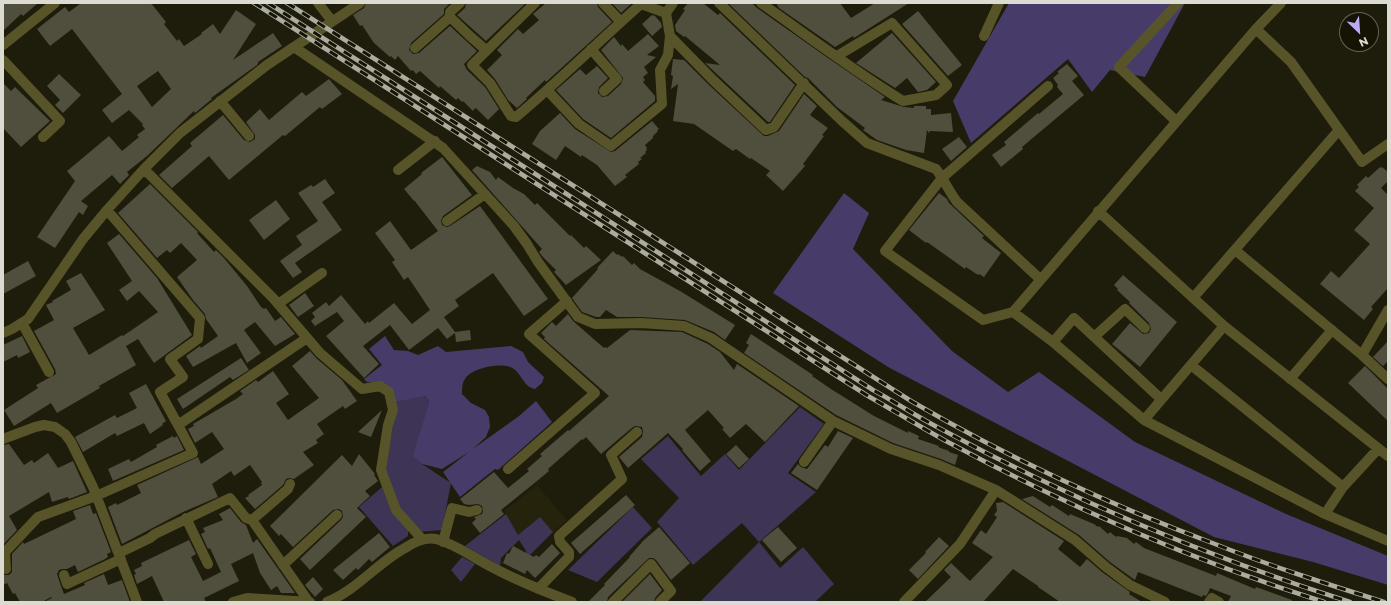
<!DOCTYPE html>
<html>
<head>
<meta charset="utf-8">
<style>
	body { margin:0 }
	#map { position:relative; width:1391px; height:605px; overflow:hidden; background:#1e1c0b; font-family:Montserrat,sans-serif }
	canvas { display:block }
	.frame { position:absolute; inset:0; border:4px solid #dcdbd1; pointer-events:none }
	.north { position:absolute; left:1339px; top:12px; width:40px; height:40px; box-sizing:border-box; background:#141304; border:1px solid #646356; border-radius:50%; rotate:155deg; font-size:11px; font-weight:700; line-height:16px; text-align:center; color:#dcdbd1 }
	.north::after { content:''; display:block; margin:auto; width:14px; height:18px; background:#bcaaf5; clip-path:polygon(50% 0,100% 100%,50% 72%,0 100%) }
</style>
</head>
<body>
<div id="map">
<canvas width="1391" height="605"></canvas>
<div class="frame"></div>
<div class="north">N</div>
</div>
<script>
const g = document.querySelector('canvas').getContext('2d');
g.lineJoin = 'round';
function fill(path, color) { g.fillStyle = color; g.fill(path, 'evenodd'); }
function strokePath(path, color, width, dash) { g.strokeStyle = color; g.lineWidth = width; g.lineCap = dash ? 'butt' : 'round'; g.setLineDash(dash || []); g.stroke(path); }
const built = new Path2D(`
	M537 485 567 520 553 532 540 517 518 535 504 511Z`);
const green = new Path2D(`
	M424 395 429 402 414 456 422 464 451 483 442 530 418 532 398 509 389 483 384 463 391 438 396 402Z
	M800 407 824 424 788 473 816 492 759 542 780 568 803 547 834 584 815 602H700L759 542 742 523 693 565 657 522 679 498 641 459 668 436 701 476 725 454 739 470Z
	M382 487 390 507 408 530V536L393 546 359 507Z
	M633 507 652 528 597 582 568 570Z
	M506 514 518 535 540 517 553 532 527 558 526 551 519 540 501 558 500 566 465 546Z
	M462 557 475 564 461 582 451 570Z`);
const forest = new Path2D(`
	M1009 3H1185L1145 77 1110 70 1092 92 1068 59 971 143 953 101Z
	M844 193 869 213 853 249 952 351 1008 392 1039 372 1135 442 1286 514 1388 556V585L1313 562 1214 537 888 367 773 293Z
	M385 336 394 350 408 351 418 355 438 346 446 352 511 346 523 352 528 362 544 377 542 383 535 389C524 387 522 375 514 369 504 361 471 368 465 379 462 383 462 389 462 394L471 403 485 410 489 417 490 427 486 437 473 449 519 416 536 401 552 422 498 470 495 469 460 497 443 472 469 452 442 469 422 464 413 456 429 402 425 396 396 402 393 390 385 383 367 382 364 379 382 365 369 349Z`);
const building = new Path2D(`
	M3 3H38L23 16 21 14 3 31Z
	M81 3H151L166 22 164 24 177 41 179 39 184 46 202 34 201 33 213 24 220 34 236 10 256 24 233 60 273 33 282 46 258 62V63L257 65 211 98 212 99 195 113 194 111 147 156 127 172 129 175 120 184 112 175 81 201 88 206 83 215 79 212 55 248 37 237 75 181 67 171 109 136 122 151 139 137 137 135 145 129 142 125 143 124 129 110 112 123 102 110 122 94 72 29 50 46 37 29 65 7 69 12ZM158 71 171 89 152 107 137 86Z
	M366 3H450L444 9V14L411 43 409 50 413 54 419 53 450 26 477 51 464 64 467 70 485 87 499 109 488 120 477 109 475 108 473 111 463 101 462 102 458 98 456 100 440 86 439 88 420 71 416 74 413 70 411 71 398 56 395 60 391 56 390 57 374 43 362 25 360 26 353 15 364 8Z
	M466 3H526L486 41 457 15 465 8Z
	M546 3H597L598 7 612 22 546 82 545 80 526 98 527 99 517 108 508 100 495 79 487 70 502 55 497 50 518 29 523 34 539 20 533 14Z
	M612 3H632L621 13Z
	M688 3H703L718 15 720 13 795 85 770 122H768L705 63 720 65 685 36 684 37 676 31 675 25 685 10 683 9Z
	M728 3H752L757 8 828 58 885 97 881 100 904 107 914 108V106H926V109H931V115L951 113 953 132 930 131 929 133 927 130 924 153 906 150 877 140 863 130 865 128 837 107 808 78 805 77Z
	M776 3H840L851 18 875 3H909L854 38 853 36 835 47 779 8Z
	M918 11 962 65 948 76 902 24Z
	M652 15 655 16 661 23 662 27 652 36 642 24Z
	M892 33 936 82 927 90 918 92 907 78 895 88 856 63Z
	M648 34 659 46 647 55 656 57 644 67 648 73 643 77 645 80 643 82 655 96V101L611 138 583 119 556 90 580 69 586 75 597 66 608 78 599 87 598 93 602 97 608 96 621 84 623 78 601 50 614 37 621 46 622 44 628 51Z
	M673 59 684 60 709 85 764 136H768L779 131 804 94 817 106 810 115 828 128 822 135 824 136 803 164 805 166 783 191 766 175 770 171 751 158 750 159 736 149 733 151 694 124 673 121 678 84 671 89 673 76 671 75Z
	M1067 64 1078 76 1072 81 1084 95 1022 147 1023 149 1001 167 992 155 1006 145 1004 142 1038 113 1039 114 1063 94 1057 87 1058 85 1053 78 1059 73 1057 72Z
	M59 74 81 95 63 113 55 105 60 100 47 86Z
	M329 79 342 94 322 109 320 107 285 136 283 135 229 180 209 156 172 188 159 175 192 146 190 143 223 115 244 140 250 142 255 139V135L246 122 260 109 269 120 302 92 306 96Z
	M3 83 11 91 15 87 50 121 21 147 3 128Z
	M560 113 575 129 611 152 615 151 652 121 659 129 657 130 658 131 653 136V138L645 145 647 148 646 149 647 150 645 152 646 153 640 158 642 159 638 162 639 164 625 175 627 177 615 186 597 165 582 155 581 157 565 146 556 160 532 144 540 131Z
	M959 137 967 147 951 161 942 149Z
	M442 157 472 195 443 216 441 221 442 225 447 227 450 226 480 206 548 299 524 316 493 273 455 300 459 306 444 317 455 332 470 330 471 340 456 342 455 333 447 339 438 328 409 350 390 325 363 346 379 364 364 378 326 336 344 321 337 312 315 326 311 321 315 317 312 313 326 302 329 306 341 295 365 324 368 321 369 323 394 303 412 324 430 310 408 277 404 280 392 262 395 260 375 233 390 221 411 250 438 231 414 200V201L404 189 422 174 421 173Z
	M477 166 490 172 496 180 498 177 513 188 524 194 535 205 537 203 570 236 571 235 584 248 586 246 601 260 566 285 554 272 556 270 542 256 539 252 542 249 472 170Z
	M1380 167 1381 168 1382 167 1388 172V181L1381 188 1388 195V288L1371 307 1373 309 1364 320 1320 284 1331 271 1339 278 1370 244 1354 230 1374 208 1355 191 1359 187 1357 185 1366 176 1368 178Z
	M325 179 335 193 322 202 342 230 295 263 302 272 293 278 280 261 302 245 296 236 318 221 298 193 311 185 313 187Z
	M150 184 198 232 197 233 214 252 216 250 224 258 247 286 261 307 264 309 266 308 275 321 281 317 295 334 275 346 255 322 244 330 261 353 247 363 236 343 193 367 186 356 200 346 201 348 218 336 206 319 205 314 193 300 177 277 197 260 181 243 170 253 167 250 157 258 118 213Z
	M939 193 947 199 949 203 984 236 982 238 1001 253 984 277 979 274 978 275 966 267 965 269 927 242 926 243 909 230Z
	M276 200 290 219 264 240 249 220Z
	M119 234 157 278 192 335 154 363 138 339 126 346 136 365 99 386 100 388 57 413 51 403 14 426 4 410 38 388 36 385 56 374 55 369 34 331 54 320 46 305 53 302 52 301 71 290 66 281 81 273 105 310 73 328 89 355 122 335 123 336 158 312 139 291 127 301 119 290 132 281 107 243Z
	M613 251 617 255 618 254 622 257 623 256 632 265 634 263 640 269 680 291 735 325 725 340 714 332 685 320 641 317H617L606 310 600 317H596L582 312 572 298 598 269 597 268Z
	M28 261 36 276 3 294V275Z
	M1123 275 1177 322 1140 367 1112 344 1130 323 1143 334 1149 333 1151 329 1149 323 1129 303 1130 302 1117 290 1118 289 1114 285Z
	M305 293 314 306 298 317 289 305Z
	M568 314 573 321 604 348 605 347 607 348 630 330 682 332 708 344 720 352 734 370 737 364 799 406 765 442 746 424 730 438 722 429 724 428 708 410 685 430 711 461 700 471 682 450 683 449 668 433 628 468 619 457 642 437 643 431 642 427 636 426 633 427 601 454 586 437 583 440 582 439 548 469 549 471 537 481 501 510 504 514 480 533 472 523 476 519 474 517 482 514 483 511 482 506 478 504 469 505 464 504 460 499 494 472 508 488 529 471 527 469 542 456 540 454 568 430 569 431 609 396 544 339 545 337 541 333 552 322 556 326Z
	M751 334 804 369 813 375 812 376 831 389 874 416 908 433V431L919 436 918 439 939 446 938 447 949 451V452L958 455 955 465 941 459 893 443 836 415 744 353 749 345 746 343Z
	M22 336 30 352 18 358 17 355 3 362V345Z
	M1388 341V361L1383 366 1373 357Z
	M310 351 316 358 342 380 357 401 345 409 343 406 317 424 324 434 316 440 318 443 303 452 314 465 294 479 289 478 286 479 283 485 255 509 245 498 249 496 248 495 262 485 261 483 262 482 250 465 234 476 231 471 212 484 218 497 183 512 122 544 108 507 116 503 117 505 141 493 137 485 198 457 201 464 224 449 212 432 195 443 188 429 194 426 193 424 236 399 243 394 240 391 256 380 258 382 273 371 289 394 276 403 288 420 319 398 292 366Z
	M241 358 249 370 233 380 230 377 183 409 177 399Z
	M1365 366 1388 389V421L1348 383Z
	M146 384 166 421 162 424 163 425 150 434 144 423 117 436 115 433 83 452 75 437 115 415 117 418 137 408 129 393Z
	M382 410 371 437 358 432Z
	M838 431 853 438 817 490 791 473 798 464 801 467 807 469 825 445 828 447Z
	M173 436 174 438 177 436 184 450 113 481 108 469 129 459 131 462 157 447 156 445Z
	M9 444 24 465 32 460 34 463 48 453 58 468 73 461 87 492 69 499 68 497 52 502 49 492 9 516 17 530 3 545V445Z
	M736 445 749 459 739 468 726 454Z
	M359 454 375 474 374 475 378 481 365 491 370 496 357 508 366 517 310 570 300 559 341 520 343 517 342 511 339 509 333 510 293 547 281 534 279 536 270 526 342 455 352 466Z
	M626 495 635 505 580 554 571 543Z
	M1033 496 1050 507 1052 505 1069 516 1070 514 1094 524 1098 527 1099 526 1108 534 1110 532 1116 537 1117 536 1127 538 1134 544 1136 542 1144 548 1216 576 1217 573 1255 589 1256 587 1292 600 1291 602H1228L1231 596 1210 588 1208 593 1206 596 1203 595 1202 597 1138 572 1135 580 1110 562 1079 535 1022 499Z
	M1003 502 1064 541 1058 549 1080 567 1087 559 1102 572 1130 592 1129 594 1142 602H1060L1038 587V586L1013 569 983 602H925L951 577 944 570 951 563 970 581 993 557 972 543 981 530 986 534 997 517 994 515 997 511 996 503Z
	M90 505 93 514 96 513 111 552 107 554 108 557 105 559 78 572 75 565 67 569H62L59 570 57 574 61 586 64 594 85 585 84 583 104 574 108 585 122 580 130 602H44L52 598 51 597 42 602H20L15 593 13 594 7 583 3 585V575H9L12 572V554L23 542 24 544 76 519 73 511Z
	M230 508 241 522 246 525 253 543 257 539 295 593H281L277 586 271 590 260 573 253 553 231 564 239 581 204 598 206 602H164L152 576 137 584 134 575 136 574 134 570 142 566 141 563 189 540 196 554 191 557 203 581 221 572 210 548 208 549 201 534 205 532 203 528 223 520 219 514Z
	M659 527 690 563 671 580 656 560 653 558H649L608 597 607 602H588L605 585 604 584 630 557H629L643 541Z
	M778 527 797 548 781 562 762 540Z
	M379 533 390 547 372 562 369 559 358 570 356 568 343 580 333 570Z
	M939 537 949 546 918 579 909 570 926 553 925 552Z
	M552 544 560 553 535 578 527 570 525 574 503 563 507 553 509 554 513 546 534 557 536 555 539 557Z
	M650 574 662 590 655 598 654 602H622Z
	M313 577 323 589 315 597 305 585Z`);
const minor = new Path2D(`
	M318 3 332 21
	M535 3 472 65 490 83 511 116 516 117C559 81 599 41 641 4L666 13
	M603 3 621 22
	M719 3 842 121 867 143 936 169C944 180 949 191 957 202L1040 279
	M761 3C808 36 854 71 903 101L936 95 947 85 892 23 837 56
	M450 17V12L460 3
	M1256 29 1291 62 1362 162 1388 144
	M670 36 713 80 766 130 774 127 804 83
	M984 36 999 3
	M3 45 55 3
	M294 47 443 148 514 226 527 244 538 262 578 317 595 324 641 323 684 326 711 338 833 421 891 449 939 465 996 490 1075 540 1106 567 1130 585 1165 602
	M415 48 450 17 471 37 486 50
	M591 49 617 79 604 91
	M3 60 60 121 43 137
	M1048 86 942 178 885 251 983 320 1013 312 1256 29 1281 3
	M548 91 579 124 611 146 662 104 660 70 668 55 670 36 666 13 673 3
	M220 101 249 136
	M1176 121 1119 67 1178 3
	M144 169 273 298 320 353 362 389 380 386 389 392 393 410 388 425 381 470 396 510 422 539
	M398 170 435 141
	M107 210 200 318 198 339 170 359 183 377 160 392 178 425
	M1098 211 1224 326 1388 456
	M447 221 485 194
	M1235 250 1362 355
	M1193 298 1339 130
	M278 304 322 273
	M1388 310 1362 355 1388 379
	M1013 312 1053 342 1074 318 1161 399
	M22 323 49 372
	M3 333 12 329 28 319 83 239 107 210 144 169 180 133 267 65 360 3
	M1094 337 1125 309 1145 328
	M1053 342 1144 420 1325 514 1388 541
	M1191 365 1343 487
	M1290 379 1332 330
	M1144 420 1224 326
	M3 439 35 427 44 425 55 427 65 434 71 442 93 487 137 602
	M804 462 833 421
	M508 469 595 393 529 334 567 301
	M290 484 288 489 252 520 309 602
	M1325 514 1343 487 1378 449
	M186 518 208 564
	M443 542 452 508 469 512 477 510
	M119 553 150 538 155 534 230 498 246 518 252 520
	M283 565 337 515
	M6 569 5 552 38 517 96 496 193 453 178 425 307 338
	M64 575 67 584 121 559
	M538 589 569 557V552L560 542 559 536 622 479 611 455 637 432
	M233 602 247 598 310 602
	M327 602C357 590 377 563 405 548 414 542 425 537 436 539 455 544 471 556 488 565 515 580 543 591 572 602
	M613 602 651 564 671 591 660 602
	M904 602 960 544 996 490
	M1209 602 1212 598 1219 602`);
const rail = new Path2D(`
	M254 3 868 396C894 411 919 426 944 440 1064 505 1194 561 1324 602
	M268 3 873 390C895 402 916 416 939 428 1070 499 1208 557 1350 602
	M287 3 911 401C1007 457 1110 505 1215 544 1270 566 1327 584 1384 602`);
fill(built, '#25230b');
fill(green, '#3d3456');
fill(forest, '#473b69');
fill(building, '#504e3c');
strokePath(minor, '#585429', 10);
strokePath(rail, '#acab9f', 4.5);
strokePath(rail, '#141304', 3, [9]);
</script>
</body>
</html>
